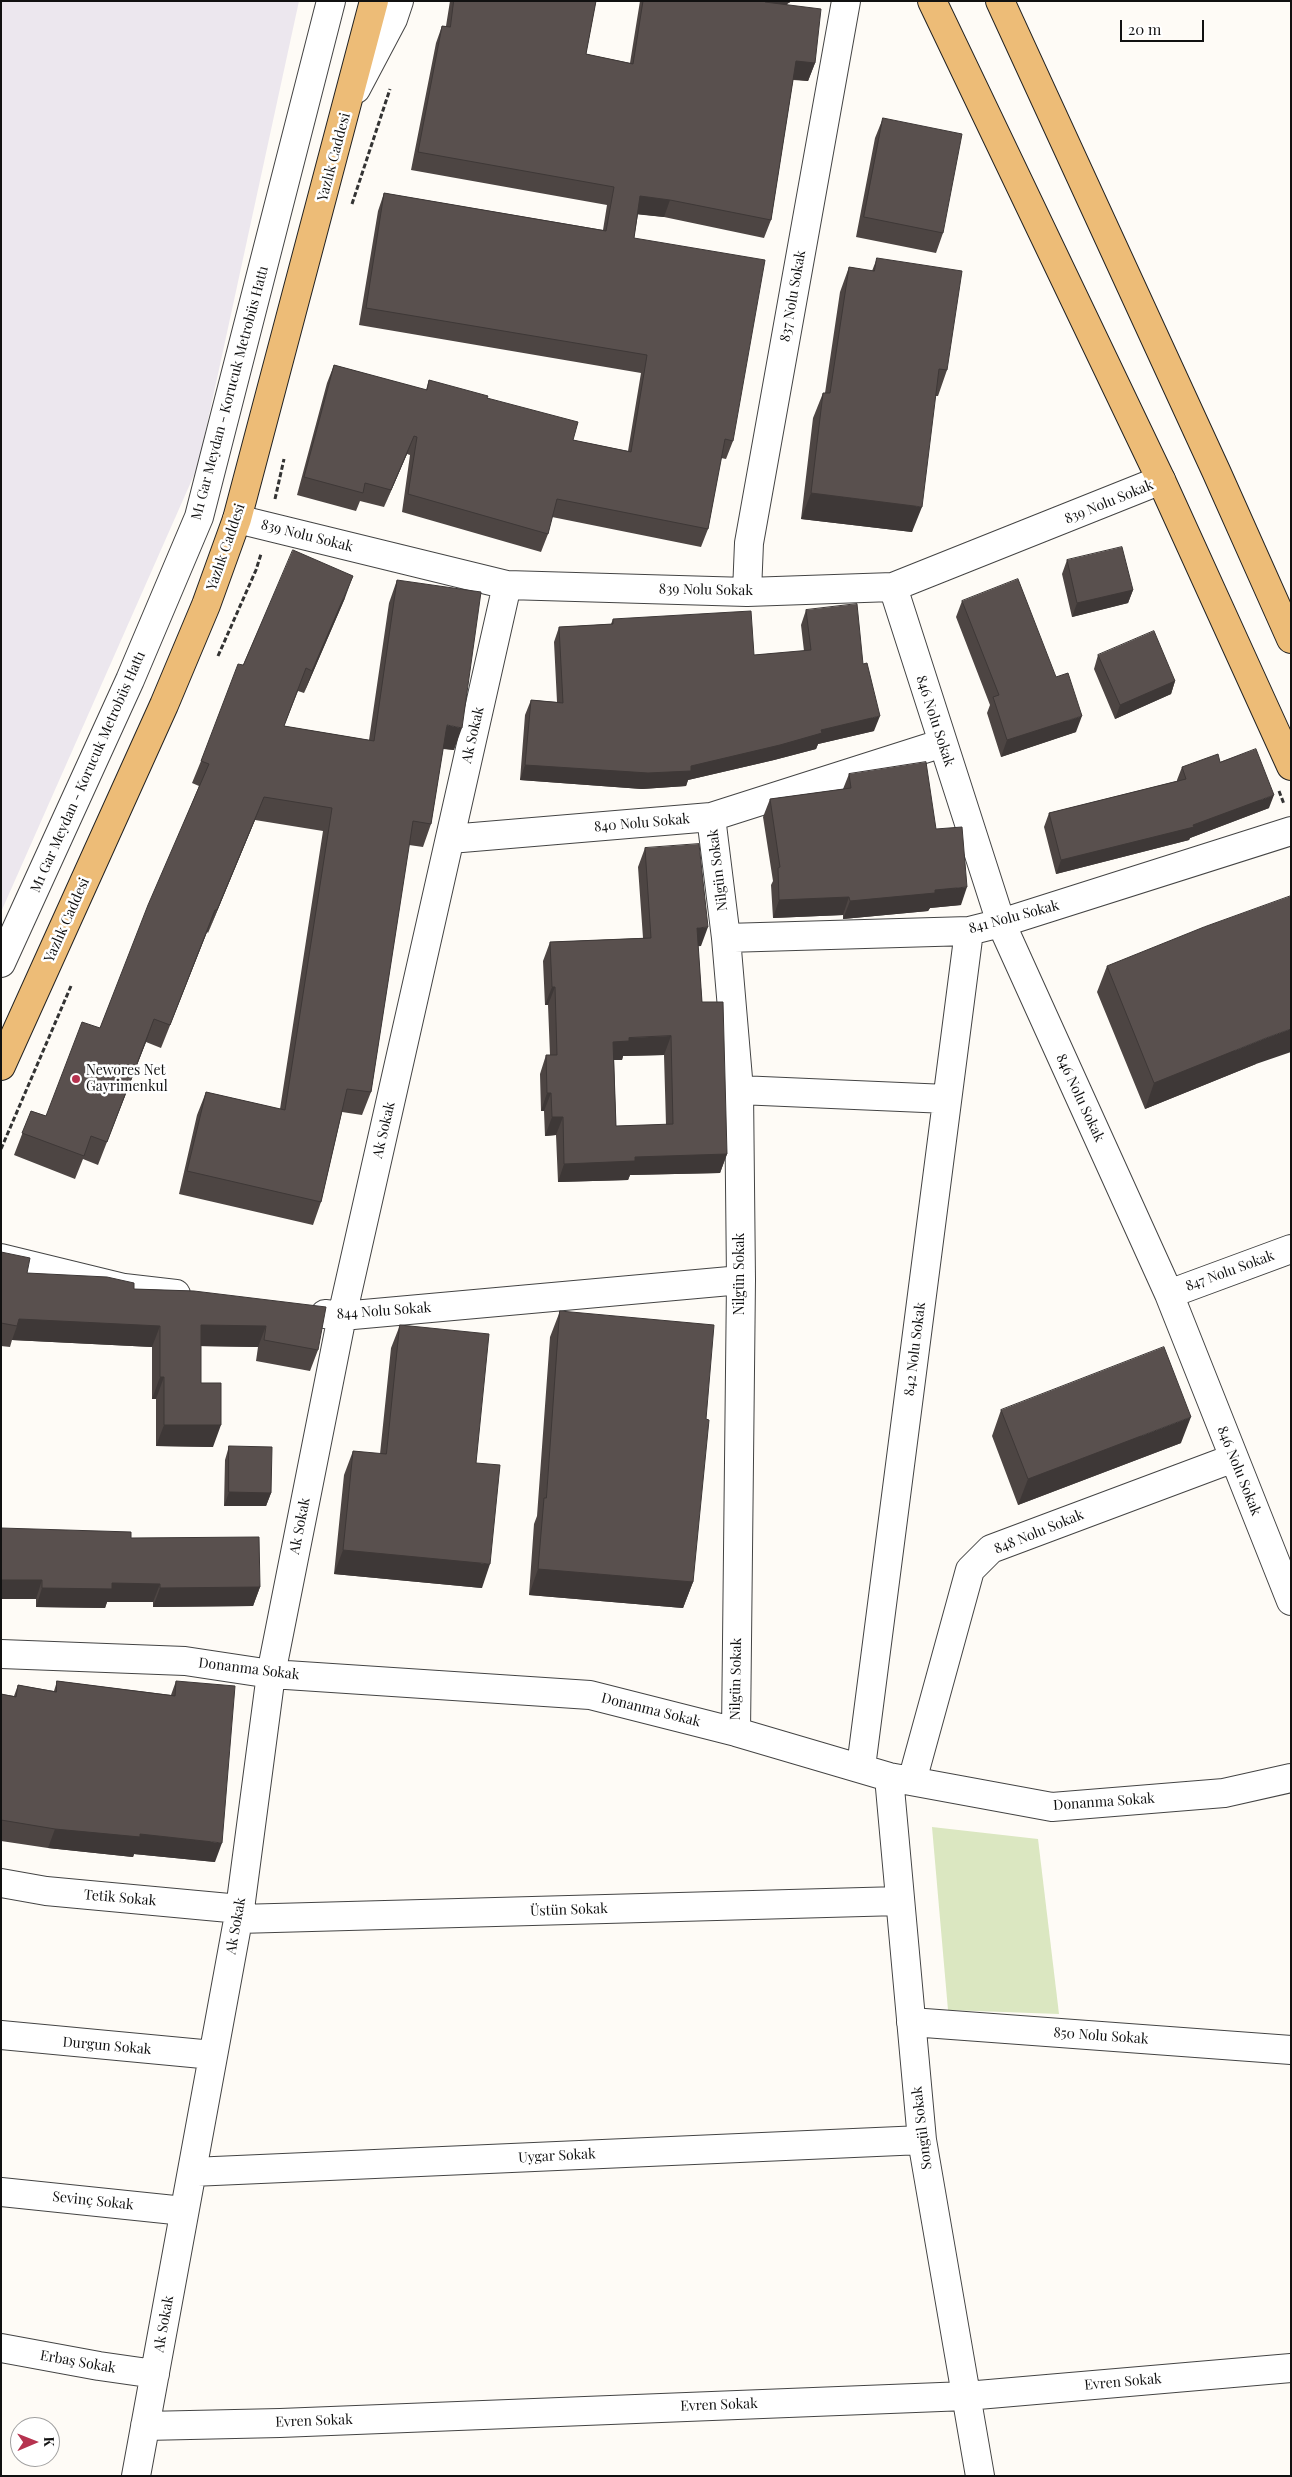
<!DOCTYPE html>
<html>
<head>
<meta charset="utf-8">
<style>
	body { margin:0 }
	#map { position:relative; width:1292px; height:2477px; overflow:hidden; background:#fefbf6; font-family:"Playfair Display",serif }
	canvas { display:block }
	.frame { position:absolute; inset:0; border:2px solid #111; pointer-events:none }
	.north { position:absolute; left:10px; top:2417px; width:50px; height:50px; box-sizing:border-box; background:#fff; border:1px solid #a0a0a0; border-radius:50%; rotate:89deg; font-size:14px; font-weight:700; line-height:20px; text-align:center; color:#111 }
	.north::after { content:''; display:block; margin:auto; width:18px; height:22px; background:#b6334f; clip-path:polygon(50% 0,100% 100%,50% 72%,0 100%) }
	.scale { position:absolute; left:1120px; top:20px; width:84px; height:22px; box-sizing:border-box; border:2px solid #111; border-top:0; padding-left:6px; font-size:15px; line-height:18px; white-space:nowrap; color:#111; -webkit-text-stroke:4px #fff; paint-order:stroke }
</style>
</head>
<body>
<div id="map">
<canvas width="1292" height="2477"></canvas>
<div class="frame"></div>
<div class="north">K</div>
<div class="scale">20 m</div>
</div>
<script>
const g = document.querySelector('canvas').getContext('2d');
g.lineJoin = 'round';
function fill(path, color) { g.fillStyle = color; g.fill(path, 'evenodd'); }
function strokePath(path, color, width, dash) { g.strokeStyle = color; g.lineWidth = width; g.lineCap = dash ? 'butt' : 'round'; g.setLineDash(dash || []); g.stroke(path); }
function drawText(font, color, halo, rows, align = 'center') {
  g.font = font + ' "Playfair Display",serif'; g.lineWidth = 5; g.setLineDash([]); g.textBaseline = 'middle'; g.strokeStyle = halo; g.fillStyle = color; for (const [text, x, y, turn = 0] of rows) {
    g.save(); g.translate(x, y); g.rotate((+turn || 0) * Math.PI / 180); g.textAlign = isNaN(turn) ? turn : align; if (halo) g.strokeText(text, 0, 0); g.fillText(text, 0, 0); g.restore();
  }
}
const industrial = new Path2D(`
	M1 1H299L198 466 1 912Z`);
const green = new Path2D(`
	M932 1827 1038 1839 1059 2014 948 2010Z`);
const path = new Path2D(`
	M352 204 390 89
	M275 499 284 459
	M218 656 256 570 261 554
	M1279 791 1284 804
	M1 1149 71 986`);
const minor = new Path2D(`
	M356 89 393 19 399 1
	M237 519 507 585 747 592 893 587 1161 480
	M893 587 1001 923 1169 1294 1291 1601
	M747 592 749 543 846 1
	M711 817 726 938 739 1090 741 1280 736 1732
	M450 839 711 817 943 743
	M726 938 969 931 1001 923 1291 831
	M1 963 130 680 199 517 331 1
	M739 1090 947 1099
	M1 1258 124 1288 176 1294
	M1169 1294 1291 1249
	M325 1314 342 1316 741 1280
	M1 1654 185 1661 271 1674 590 1695 736 1732 889 1777 1052 1807 1224 1793 1291 1778
	M861 1767 969 931
	M889 1777 922 2140 980 2476
	M912 1781 970 1570 991 1549 1234 1458
	M1 1883 46 1891 240 1909
	M238 1919 900 1901
	M911 2022 1291 2050
	M1 2035 213 2055
	M192 2172 922 2140
	M1 2192 184 2211
	M1 2348 99 2366 155 2374
	M145 2426 280 2423 966 2396 1291 2368
	M136 2476 240 1909 271 1674 342 1316 507 585`);
const major = new Path2D(`
	M932 1 1161 480 1291 766
	M1000 1 1216 471 1291 639
	M1 1066 164 705 206 605 237 519 374 1`);
const wall = new Path2D(`
	M450 1H596L586 54 630 63 640 1H792L787 4 815 63 808 81 793 80 771 220 764 238 664 217 638 214 634 238 733 441 726 459 721 458 708 529 701 547 552 517 548 534 541 552 402 512 410 455 407 454 384 507 360 501 356 511 297 495 327 383 334 365 426 390 429 380 487 398 573 440 628 451 641 373 359 325 378 211 384 193 603 230 607 205 411 170 436 43 442 26H446Z
	M883 118 943 233 936 253 856 237 875 138Z
	M877 258 947 370 938 396H935L912 532 801 519 813 418 823 393H825L840 292 849 267 872 271Z
	M1067 560 1133 590 1128 603 1072 617 1062 574Z
	M397 580 454 750 443 749 431 824 423 847 409 845 371 1092 362 1115 342 1112 321 1202 313 1225 179 1194 197 1115 206 1092 280 1109 323 831 255 820 208 933 207 932 161 1048 146 1042 98 1165 83 1159 75 1179 14 1155 31 1111 46 1116 100 1028 199 786 192 783 201 761 243 665 345 598 304 693 298 691 284 726 369 740 389 603Z
	M962 601 1076 732 1001 757 987 713 990 705 956 617Z
	M806 610 863 664 874 731 818 744 816 749 774 760 688 780 686 786 642 789 520 780 525 715 531 700 557 702 554 642 559 627 611 624 613 619 754 655 804 651 801 625Z
	M1098 655 1175 681 1171 694 1115 719 1094 669Z
	M1220 762 1269 808 1190 838 1189 840 1056 874 1044 827 1049 813 1177 781V780L1182 767Z
	M849 774 936 829 961 905 930 908 928 911 843 919V915L773 918 771 885 773 881 763 817 770 799 843 789Z
	M645 848 701 946H698L702 1002 727 1154 720 1173 630 1175 628 1180 558 1182 556 1135 545 1136 544 1111H541L540 1074 546 1055H550L548 1005H545L543 961 550 942 643 938 638 867ZM664 1055 666 1125 616 1126 614 1060H622L623 1056Z
	M1107 966 1256 1064 1145 1109 1097 992Z
	M1 1252 27 1273 134 1289 194 1291 318 1350 310 1371 256 1361 258 1347 201 1346V1383L213 1447 156 1446V1399H152V1347L12 1340 10 1347 1 1346Z
	M560 1311 693 1582 683 1608 529 1595 534 1524 537 1516 550 1337Z
	M400 1325 476 1463 482 1588 334 1574 344 1475 353 1451 380 1454 391 1348Z
	M1001 1410 1181 1443 1018 1505 992 1436Z
	M229 1446 271 1493 266 1506H224L225 1460Z
	M131 1538 260 1587 253 1606 153 1607V1602H107L105 1608 36 1607V1599H1Z
	M57 1681 171 1695 176 1681 215 1862 134 1854 133 1857 48 1848 1 1841V1694L14 1696 18 1685 54 1691Z`);
const shadedWall = new Path2D(`
	M766 1H792L758 20Z
	M796 61 815 63 808 81 790 79Z
	M640 196 670 200 664 217 634 214Z
	M414 436 407 454 384 507 391 490Z
	M811 493 922 507 912 532 801 519Z
	M353 576 345 598 304 693 312 671Z
	M1133 590 1128 603 1072 617 1077 603Z
	M1175 681 1171 694 1115 719 1120 705Z
	M880 716 874 731 818 744 816 749 774 760 688 780 686 786 642 789 520 780 525 765 691 766 821 730Z
	M1082 716 1076 732 1001 757 1007 740Z
	M447 725 462 728 454 750 439 748Z
	M1274 795 1269 808 1190 838 1189 840 1056 874 1061 860 1193 825Z
	M264 797 255 820 208 933 217 910Z
	M967 887 961 905 930 908 928 911 843 919 850 901 935 890Z
	M849 897 843 915 773 918 779 900Z
	M215 910 207 932 161 1048Z
	M708 927 701 946 690 947 697 928Z
	M552 987H555L548 1005H545Z
	M154 1019 146 1042 98 1165 107 1142Z
	M1291 1029V1052L1256 1064 1145 1109 1154 1083 1266 1038Z
	M671 1036 664 1055 623 1056 622 1060H607L613 1042 629 1038Z
	M547 1093H551L544 1111H541Z
	M552 1117H563L556 1135 545 1136Z
	M727 1154 720 1173 630 1175 628 1180 558 1182 564 1164 635 1157Z
	M19 1319 160 1326 152 1347 12 1340 17 1326Z
	M201 1325 266 1326 258 1347 194 1346Z
	M160 1377H164L156 1399H152Z
	M1191 1417 1181 1443 1018 1505 1028 1479Z
	M164 1425H221L213 1447 156 1446Z
	M229 1492 271 1493 266 1506H224Z
	M343 1550 490 1564 482 1588 334 1574Z
	M538 1569 693 1582 683 1608 529 1595Z
	M1 1580H42L36 1599H1Z
	M112 1583 160 1584 153 1602H107L105 1608 36 1607 42 1588Z
	M260 1587 253 1606 153 1607 160 1588Z
	M55 1829 140 1834 222 1843 215 1862 134 1854 133 1857 48 1848Z`);
const building = new Path2D(`
	M454 1H596L586 54 633 64 643 1H766L765 2 821 9 815 63 796 61 771 220 670 200 640 196 634 238 765 260 733 441 725 439 708 529 557 499 548 534 408 494 417 437 414 436 391 490 365 483 363 493 304 477 334 365 427 390 429 380 488 396 487 398 578 422 573 440 631 452 647 355 366 308 384 193 606 231 614 187 418 152 442 26 450 27Z
	M883 118 962 134 943 233 864 217Z
	M877 258 962 271 947 370 939 369 922 507 811 493 823 393H830L849 267 874 271Z
	M1122 547 1133 590 1077 603 1067 560Z
	M293 550 353 576 312 671 306 668 284 726 374 741 397 580 481 592 462 728 447 725 431 824 413 821 371 1092 347 1089 321 1202 187 1171 206 1092 285 1110 332 808 264 797 217 910H215L170 1025 154 1019 107 1142 91 1136 84 1156 22 1133 31 1111 46 1116 82 1022 100 1028 148 905 209 764 201 761 238 664 243 665Z
	M1018 579 1056 677 1068 673 1082 716 1007 740 993 697 999 695 962 601Z
	M857 604 863 664 867 663 880 716 821 730 822 733 780 745 691 766V771L648 773 525 765 531 700 563 703 559 627 613 624V619L751 611 754 655 811 650 806 610Z
	M1154 631 1175 681 1120 705 1098 655Z
	M1256 749 1274 795 1193 825 1194 827 1061 860 1049 813 1186 779 1182 767 1218 754 1220 762Z
	M926 762 936 829 962 827 967 887 935 890V893L850 901 849 897 779 900 778 868 780 867 770 799 851 788 849 774Z
	M699 844 708 927 697 928 702 1002H723L727 1154 635 1157V1161L564 1164 563 1117H552L551 1093H547L546 1055H557L555 987H552L550 942 651 938 645 848ZM671 1036 673 1124 616 1126 613 1042 629 1041V1038Z
	M1291 896V1029L1266 1038 1154 1083 1107 966 1204 927Z
	M1 1252 30 1258 27 1273 107 1277 134 1283V1289L194 1291 326 1307 318 1350 264 1340 266 1326 201 1325V1383H221V1425H164V1377H160V1326L19 1319 17 1326 1 1323Z
	M560 1311 714 1325 706 1419 709 1420 693 1582 538 1569 544 1498H546Z
	M400 1325 489 1334 476 1463 500 1465 490 1564 343 1550 353 1451 386 1454Z
	M1164 1347 1191 1417 1028 1479 1001 1410Z
	M229 1446 272 1447 271 1493 229 1492Z
	M1 1528 131 1532V1538L259 1537 260 1587 160 1588V1584L112 1583V1589L42 1588V1580H1Z
	M57 1681 175 1696 176 1681 235 1686 222 1843 140 1834V1837L55 1829 1 1820V1694L16 1697 18 1685 56 1692Z`);
const markers = [
	[76,1079,5,"#b6334f"]
];
const streetNames = [
	["Yazlık Caddesi",334,157,-75],
	["837 Nolu Sokak",793,296,-80],
	["M1 Gar Meydan - Korucuk Metrobüs Hattı",230,393,-75],
	["839 Nolu Sokak",1109,502,-22],
	["839 Nolu Sokak",307,536,14],
	["Yazlık Caddesi",226,547,-71],
	["839 Nolu Sokak",706,590,1],
	["846 Nolu Sokak",935,721,72],
	["Ak Sokak",473,735,-77],
	["M1 Gar Meydan - Korucuk Metrobüs Hattı",88,772,-66],
	["840 Nolu Sokak",642,823,-5],
	["Nilgün Sokak",718,870,-97],
	["841 Nolu Sokak",1014,917,-15],
	["Yazlık Caddesi",67,920,-66],
	["846 Nolu Sokak",1080,1098,65],
	["Ak Sokak",384,1130,-77],
	["847 Nolu Sokak",1230,1271,-20],
	["Nilgün Sokak",740,1274,-90],
	["844 Nolu Sokak",384,1311,-4],
	["842 Nolu Sokak",915,1349,-83],
	["846 Nolu Sokak",1239,1471,68],
	["Ak Sokak",300,1526,-79],
	["848 Nolu Sokak",1039,1532,-22],
	["Donanma Sokak",249,1669,7],
	["Nilgün Sokak",736,1679,-89],
	["Donanma Sokak",651,1710,14],
	["Donanma Sokak",1104,1802,-4],
	["Tetik Sokak",120,1898,5],
	["Üstün Sokak",569,1910,-2],
	["Ak Sokak",236,1926,-80],
	["850 Nolu Sokak",1101,2036,4],
	["Durgun Sokak",107,2046,5],
	["Songül Sokak",922,2128,-97],
	["Uygar Sokak",557,2156,-3],
	["Sevinç Sokak",93,2201,6],
	["Ak Sokak",164,2324,-80],
	["Erbaş Sokak",78,2362,10],
	["Evren Sokak",1123,2382,-5],
	["Evren Sokak",719,2405,-2],
	["Evren Sokak",314,2421,-2]
];
const poiNames = [
	["Newores Net",86,1071],
	["Gayrimenkul",86,1087]
];
fill(industrial, '#ece7ee');
fill(green, '#dbe7c1');
strokePath(minor, '#444', 30);
strokePath(major, '#222', 30);
strokePath(path, '#333', 3, [5, 2.5]);
strokePath(minor, '#fff', 28);
strokePath(major, '#edbc77', 28);
fill(wall, '#4d4543');
fill(shadedWall, '#3e3837');
fill(building, '#59504e');
strokePath(building, '#3e3837', 1);
for (const [x, y, r, color] of markers) { const dot = new Path2D(); dot.arc(x, y, r, 0, 2 * Math.PI); g.fillStyle = color; g.fill(dot); strokePath(dot, '#fff', 2); }
drawText('14px', '#111', '#fff', streetNames);
drawText('14px', '#111', '#fff', poiNames, 'left');
</script>
</body>
</html>
